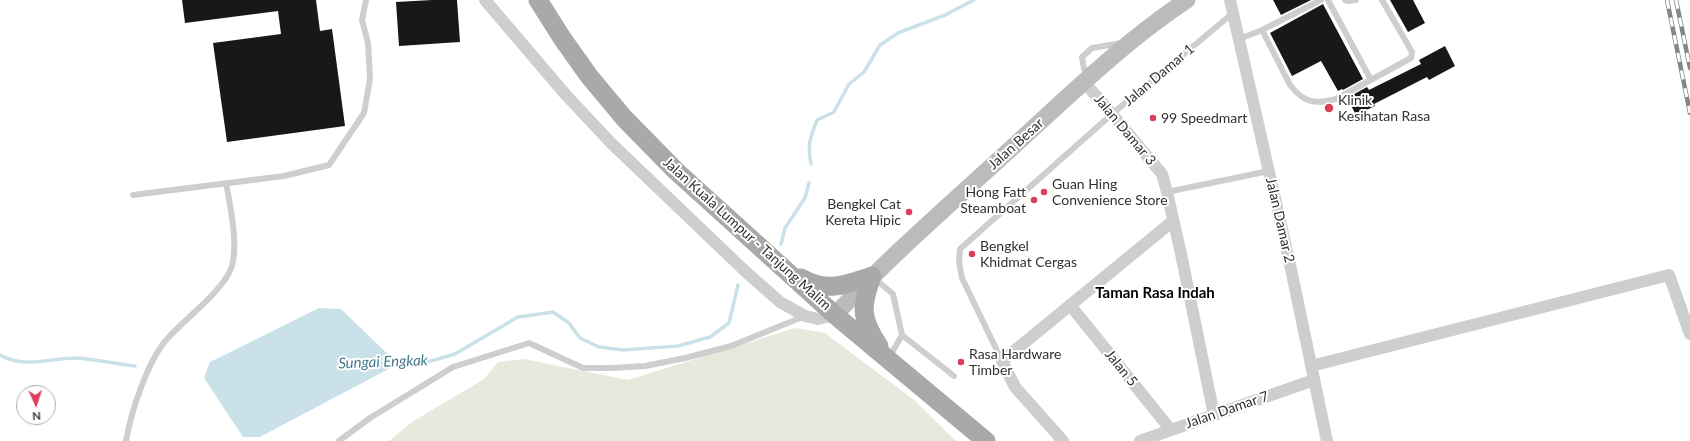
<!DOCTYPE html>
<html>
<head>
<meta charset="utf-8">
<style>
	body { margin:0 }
	#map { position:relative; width:1690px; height:441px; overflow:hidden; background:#fff; font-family:Lato,sans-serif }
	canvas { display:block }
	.north { position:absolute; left:16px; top:385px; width:40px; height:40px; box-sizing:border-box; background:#fff; border:1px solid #adadad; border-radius:50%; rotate:177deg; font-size:11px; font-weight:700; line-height:16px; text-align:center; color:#313131 }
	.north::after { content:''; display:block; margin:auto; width:14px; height:18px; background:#dc3f5a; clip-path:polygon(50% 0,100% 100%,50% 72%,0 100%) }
</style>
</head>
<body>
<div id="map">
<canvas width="1690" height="441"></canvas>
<div class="north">N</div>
</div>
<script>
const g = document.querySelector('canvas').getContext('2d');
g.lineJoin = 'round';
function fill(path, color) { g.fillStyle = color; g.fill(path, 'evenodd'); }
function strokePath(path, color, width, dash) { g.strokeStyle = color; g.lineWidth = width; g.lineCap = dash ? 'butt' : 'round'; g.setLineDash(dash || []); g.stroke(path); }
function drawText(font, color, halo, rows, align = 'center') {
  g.font = font + ' Lato,sans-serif'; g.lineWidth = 4; g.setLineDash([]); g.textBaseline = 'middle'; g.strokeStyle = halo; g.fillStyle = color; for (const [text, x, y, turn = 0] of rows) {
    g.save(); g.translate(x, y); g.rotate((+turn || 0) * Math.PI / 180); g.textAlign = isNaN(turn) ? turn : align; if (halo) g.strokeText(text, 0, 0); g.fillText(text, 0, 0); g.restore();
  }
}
const green = new Path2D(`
	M795 328 825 333 914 400 956 441H389L412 422 484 379 498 362 524 359 628 380Z`);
const water = new Path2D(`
	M319 308 341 309 398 364 260 437H243L204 378 210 362Z`);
const stream = new Path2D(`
	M811 164C807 145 810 138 817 120L834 112 849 84 864 72 880 45 898 33 945 15 974 0
	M781 244 785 228 805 198 809 183
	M0 355C24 369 50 358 76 358 96 359 116 364 135 366
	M394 364 431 361 455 354 518 317 553 312 569 323 580 338 599 347 623 350 678 346 710 337 729 323 738 285`);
const building = new Path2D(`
	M182 0H316L320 31 332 29 345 126 227 142 213 43 281 34 278 11 185 23Z
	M432 0H457L460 42 399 46 396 2Z
	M1273 0H1311L1281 15Z
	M1390 0H1413L1425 23 1408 32Z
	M1323 4 1363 79 1343 90 1342 89 1338 91 1321 61 1292 76 1270 33Z
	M1445 46 1455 66 1429 80 1427 77 1374 104 1375 106 1356 115 1347 98 1367 87 1369 90 1421 64 1419 60Z`);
const service = new Path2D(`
	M1328 0 1371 80
	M1345 0 1349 1 1356 0
	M1262 30 1290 85C1303 102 1314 105 1336 99L1411 58 1412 52 1382 0
	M1239 39 1262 30 1321 0
	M1092 72 1084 69 1082 57 1092 48 1122 43
	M1167 192 1269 171
	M133 195 284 176 329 165 364 113 370 79 368 43 362 20 366 0
	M874 278 893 294 902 335 954 376
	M889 358 902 335
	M1002 361 962 278 959 262 960 249 1112 114 1233 13
	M126 441C131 412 148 359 168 338 186 318 219 294 230 271 240 251 230 204 226 183
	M339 441 370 418 453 367 529 343 583 368H612L645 366 685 358 731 346 805 316`);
const minor = new Path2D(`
	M485 0 566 95 611 143 746 272 780 302 805 316 818 319 835 315
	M1230 0 1291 269 1327 441
	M1084 82 1112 114 1162 174 1167 192 1181 254 1214 415
	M1070 305 1171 430
	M1311 366 1669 275 1690 334
	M1063 441 1015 387 1002 361 1173 221
	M1140 441 1314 380`);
const secondary = new Path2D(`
	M835 315C892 254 955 200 1016 144 1071 94 1125 41 1187 0`);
const primary = new Path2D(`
	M538 0 562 38 589 76 624 118 676 171 835 315 986 441
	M872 276C861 306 860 318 879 346
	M801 278C828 293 844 285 872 276`);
const rail = new Path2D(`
	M1667 0 1690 113
	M1676 0 1690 68`);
const markers = [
	[1329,108,5,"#dc3f5a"],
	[1153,118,4,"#dc3f5a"],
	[1044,192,4,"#dc3f5a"],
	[1034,200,4,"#dc3f5a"],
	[909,212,4,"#dc3f5a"],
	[972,254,4,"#dc3f5a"],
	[961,362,4,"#dc3f5a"]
];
const streetNames = [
	["Jalan Damar 1",1159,75,-40],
	["Jalan Damar 3",1125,130,50],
	["Jalan Besar",1016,144,-42],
	["Jalan Damar 2",1280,220,77],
	["Jalan Kuala Lumpur - Tanjung Malim",747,234,42],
	["Jalan 5",1121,368,51],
	["Jalan Damar 7",1227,410,-19]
];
const poiNames = [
	["Klinik",1338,100],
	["Kesihatan Rasa",1338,116],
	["99 Speedmart",1161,118],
	["Guan Hing",1052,184],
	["Convenience Store",1052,200],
	["Hong Fatt",1026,192,"right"],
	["Steamboat",1026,208,"right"],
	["Bengkel Cat",901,204,"right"],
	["Kereta Hipic",901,220,"right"],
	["Bengkel",980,246],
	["Khidmat Cergas",980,262],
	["Rasa Hardware",969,354],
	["Timber",969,370]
];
const neighbourhoodNames = [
	["Taman Rasa Indah",1155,293]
];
const waterNames = [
	["Sungai Engkak",383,362,-2]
];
fill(green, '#e5eadd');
fill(water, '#cbe1e9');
strokePath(stream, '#cbe1e9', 3.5);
fill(building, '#181818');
strokePath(service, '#cecece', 6);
strokePath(minor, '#cecece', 12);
strokePath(secondary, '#bbb', 17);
strokePath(primary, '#a9a9a9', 19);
strokePath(rail, '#868686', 4.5);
strokePath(rail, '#fff', 3, [9]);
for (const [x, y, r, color] of markers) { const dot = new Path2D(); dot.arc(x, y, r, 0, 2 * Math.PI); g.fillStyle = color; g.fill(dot); strokePath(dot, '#fff', 1.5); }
drawText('14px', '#313131', '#fff', streetNames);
drawText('14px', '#313131', '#fff', poiNames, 'left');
drawText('bold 15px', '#000', '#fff', neighbourhoodNames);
drawText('italic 15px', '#42798f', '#fff', waterNames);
</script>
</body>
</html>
